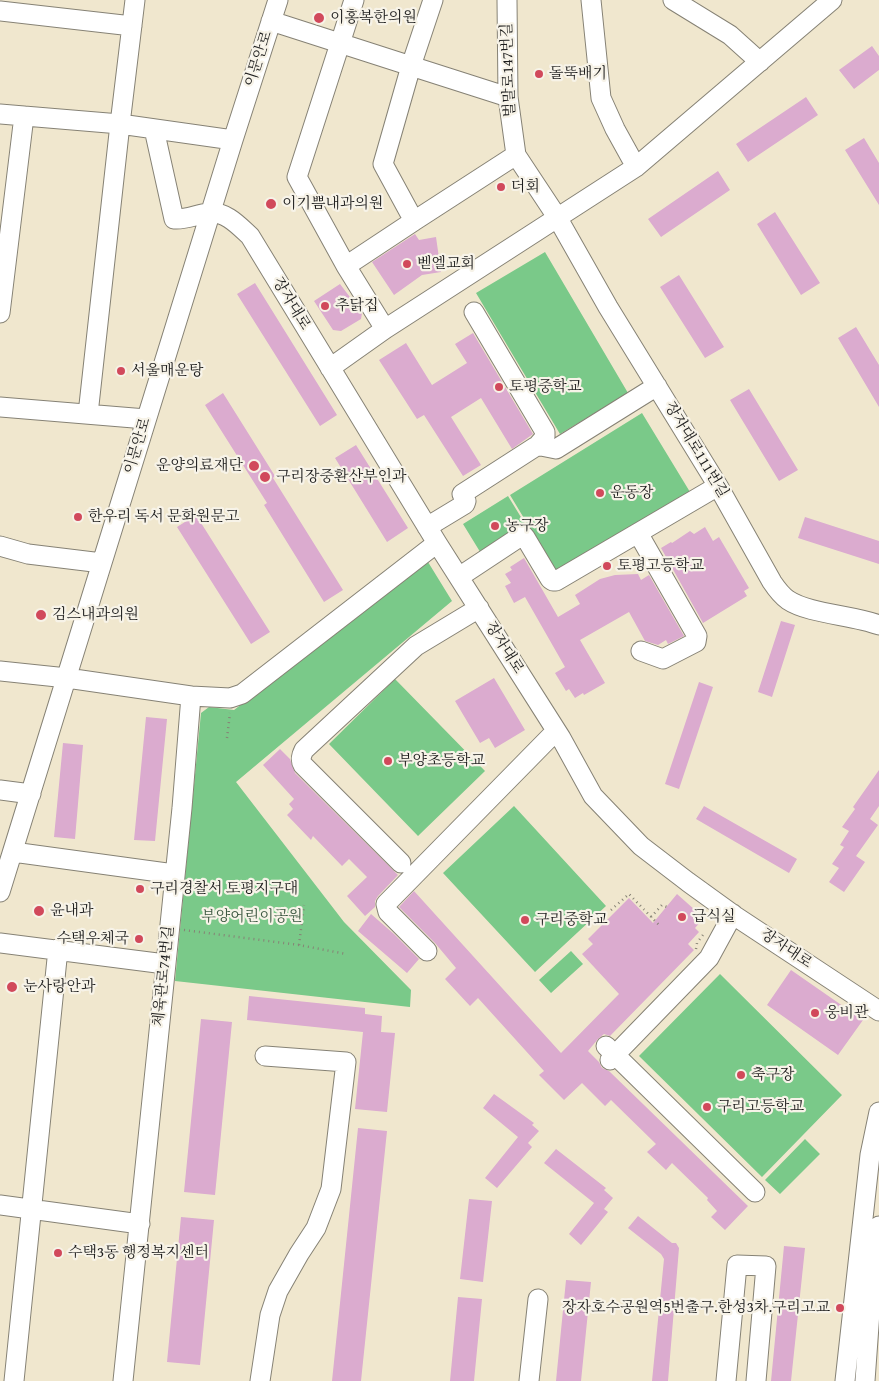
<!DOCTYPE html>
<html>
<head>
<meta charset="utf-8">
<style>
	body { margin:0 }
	canvas { display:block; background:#f0e7ce }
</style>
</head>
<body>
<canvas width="879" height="1381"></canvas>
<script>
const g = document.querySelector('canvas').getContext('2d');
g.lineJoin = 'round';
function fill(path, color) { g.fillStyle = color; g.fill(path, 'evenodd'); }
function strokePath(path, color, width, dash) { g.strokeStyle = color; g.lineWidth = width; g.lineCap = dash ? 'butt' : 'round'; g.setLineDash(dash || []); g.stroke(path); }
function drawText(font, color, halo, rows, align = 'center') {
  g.font = font + ' "Gentium Book Plus","Noto Serif KR",serif'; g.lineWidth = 4.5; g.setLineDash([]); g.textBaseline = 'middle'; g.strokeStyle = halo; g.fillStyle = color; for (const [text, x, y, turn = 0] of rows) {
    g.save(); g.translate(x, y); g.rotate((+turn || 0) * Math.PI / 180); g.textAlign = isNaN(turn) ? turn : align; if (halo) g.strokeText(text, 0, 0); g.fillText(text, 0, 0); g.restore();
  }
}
const green = new Path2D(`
	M545 252 628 393 560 434 476 293Z
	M642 413 690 492 557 573 510 495Z
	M508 496 527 527 482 555 463 524Z
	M428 562 452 601 236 782 344 922 411 990 410 1007 175 981 201 713 209 707 234 710Z
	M395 679 485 771 418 836 329 744Z
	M514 806 606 906 535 972 443 873Z
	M571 951 583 964 551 993 539 980Z
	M720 974 842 1095 762 1177 639 1056Z
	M805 1139 820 1154 780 1194 765 1180Z`);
const building = new Path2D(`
	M872 46 879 56V70L854 89 839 70Z
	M806 97 818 115 748 162 736 144Z
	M864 138 879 163V205L845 150Z
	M718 171 730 190 661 237 648 219Z
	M775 212 820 283 801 295 757 224Z
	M415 234 419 240 436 237 441 272 422 275 394 295 372 262Z
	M679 275 724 347 705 358 660 287Z
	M255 283 337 415 320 426 237 294Z
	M340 284 362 313 361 319 341 331 333 330 314 301Z
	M856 327 879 365V407L838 338Z
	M473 333 533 434 512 449 481 398 451 417 481 465 463 476 424 415 417 419 379 360 406 343 432 385 467 363 455 344Z
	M749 389 798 470 779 481 730 400Z
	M223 393 275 476 273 478 343 590 324 602 264 505 267 503 205 405Z
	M356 445 408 528 387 542 335 458Z
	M196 515 270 632 251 644 177 527Z
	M805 517 879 541V564L798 538Z
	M705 527 713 541 719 537 749 588 744 591 747 596 703 623 661 548 671 542 672 543 690 531 694 534Z
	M524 558 558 617 580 604 575 595 600 579 615 575 638 574 641 580 649 575 684 636 668 644 666 640 658 645 645 641 629 612 580 640 605 683 584 695 583 693 575 698 569 689 566 691 555 673 565 667 525 597 514 603 505 586 511 583 505 574 512 570 510 567Z
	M781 621 795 625 772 697 758 692Z
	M494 678 525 730 495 748 489 738 480 743 455 701Z
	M699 682 713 687 679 789 665 784Z
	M146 717 167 719 155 841 134 840Z
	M63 743 83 745 75 839 54 837Z
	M280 749 290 759 295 773 398 875 378 896 375 901V907L365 916 347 896 367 877 349 859 342 866 313 836 311 840 287 815 293 809 289 804 294 799 263 765Z
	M879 770V806L870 819 878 825 856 856 865 862 844 892 829 882 839 868 832 864 844 847 840 845 849 831 842 827 855 809 853 807Z
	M704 806 797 859 789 873 696 819Z
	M414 891 561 1053 619 994 582 954 593 944 588 939 629 898 653 923 677 894 704 918 695 928 699 932 688 944 694 950 610 1036 604 1034 598 1039 588 1051 599 1062 602 1068 609 1071 748 1206 725 1230 711 1217 717 1211 707 1200 708 1198 672 1163 666 1170 647 1152 656 1144 611 1100 605 1106 582 1083 564 1100 539 1075 544 1071 478 998 470 1006 445 979 456 968 435 943 399 907Z
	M371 914 394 934 419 959 407 973 358 931Z
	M791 970 863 1020 838 1055 767 1005Z
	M249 996 365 1008V1014L382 1016 381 1032 395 1033 387 1112 355 1109 363 1032 247 1020Z
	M201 1019 232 1022 215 1195 184 1192Z
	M494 1094 534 1123 532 1125 539 1131 528 1143 532 1147 497 1188 485 1178 518 1137 483 1108Z
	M358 1128 387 1131 361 1381H332Z
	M556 1149 606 1188 604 1190 613 1198 604 1209 608 1212 581 1245 569 1234 594 1203 544 1163Z
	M469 1199 492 1201 483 1282 460 1279Z
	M638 1216 672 1243H676L679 1248 668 1381H652L664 1259 661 1254 628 1228Z
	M181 1217 214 1220 200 1365 167 1362Z
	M784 1246 805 1248 791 1381H771Z
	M566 1280 591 1282 581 1381H556Z
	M458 1297 482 1299 474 1381H450Z`);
const path = new Path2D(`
	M227 738 230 713
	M611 910 629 894 660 926
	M651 917 662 905 667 907
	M184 930 299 945 346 954
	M299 945 304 905
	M696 949 697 943 703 935`);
const minor = new Path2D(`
	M354 0 297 177 346 266 385 329
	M507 0 508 97 516 155 557 217 608 307 718 486 772 582C776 588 781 595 788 600 809 614 853 615 879 625
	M591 0 601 98 615 129 636 167
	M673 0 730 35 760 62
	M0 11 132 26
	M271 21 411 66 433 0
	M508 97 411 66 383 164 414 221 516 155
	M0 114 120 124 233 140
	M154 129 174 219C187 220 197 214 209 213 226 211 239 226 250 236L437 543 561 738 593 796 641 846 688 882 735 916 879 1011
	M346 266 414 221
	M474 312 545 432V437L538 445
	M0 313 24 116
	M330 368 385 329 636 167 832 0
	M0 407 146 419
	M88 414 120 124 135 0
	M427 527 465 504 466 501 462 494 535 447 541 446 556 449 657 386
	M638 533 697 636 696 642 663 659 641 651
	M0 546 28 554 102 563
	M459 577 521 536 525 537 550 579 553 581H556L718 486
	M0 671 67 678 191 696 182 808 123 1381
	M191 696 230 698 242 694 437 543
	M0 790 31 794
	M13 852 174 874
	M401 863 303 765C300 760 301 756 304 750L416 646 479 608
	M0 892 233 140 278 0
	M0 943 165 964
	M427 951 388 912 386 904 556 731
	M606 1046 755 1192
	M610 1060 709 958 733 914
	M0 1205 140 1224
	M14 1381 58 949
	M260 1381 270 1315 278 1291 299 1254 316 1228 331 1189 346 1062 265 1056
	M529 1381 538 1299
	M726 1381 737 1265 766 1266 756 1381
	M845 1381 870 1155 879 1112
	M865 1381 871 1298 879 1226`);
const markers = [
	[319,18,6,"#d1495b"],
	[539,74,5,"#d1495b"],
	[501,187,5,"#d1495b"],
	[271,204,6,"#d1495b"],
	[407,264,5,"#d1495b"],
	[325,306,5,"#d1495b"],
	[121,371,5,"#d1495b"],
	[499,387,5,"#d1495b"],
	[254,466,6,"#d1495b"],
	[265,477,6,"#d1495b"],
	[600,493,5,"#d1495b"],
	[78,517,5,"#d1495b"],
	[495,526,5,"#d1495b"],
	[607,566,5,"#d1495b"],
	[41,615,6,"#d1495b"],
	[388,761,5,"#d1495b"],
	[140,889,5,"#d1495b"],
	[39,911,6,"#d1495b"],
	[682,917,5,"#d1495b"],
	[525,920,5,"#d1495b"],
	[139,939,5,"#d1495b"],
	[12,987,6,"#d1495b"],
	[815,1013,5,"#d1495b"],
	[741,1075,5,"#d1495b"],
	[707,1107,5,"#d1495b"],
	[58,1253,5,"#d1495b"],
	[840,1308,5,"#d1495b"]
];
const poiNames = [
	["이홍복한의원",330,18],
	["돌뚝배기",549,74],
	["더회",511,187],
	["이기쁨내과의원",282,204],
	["벧엘교회",417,264],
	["추닭집",335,306],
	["서울매운탕",131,371],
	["토평중학교",509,387],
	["운양의료재단",243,466,"right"],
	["구리장중환산부인과",276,477],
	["운동장",610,493],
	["한우리 독서 문화원문고",88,517],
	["농구장",505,526],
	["토평고등학교",617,566],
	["김스내과의원",52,615],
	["부양초등학교",398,761],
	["구리경찰서 토평지구대",150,889],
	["윤내과",50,911],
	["급식실",692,917],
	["구리중학교",535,920],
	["수택우체국",129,939,"right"],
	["눈사랑안과",23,987],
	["웅비관",825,1013],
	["축구장",751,1075],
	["구리고등학교",717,1107],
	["수택3동 행정복지센터",68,1253],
	["장자호수공원역5번출구.한성3차.구리고교",830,1308,"right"]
];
const streetNames = [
	["이문안로",259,59,-72],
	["벌말로147번길",509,70,-92],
	["장자대로",291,304,59],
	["이문안로",138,446,-73],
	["장자대로111번길",696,450,59],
	["장자대로",504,648,58],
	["장자대로",786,949,34],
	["체육관로74번길",164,976,-84]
];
const parkNames = [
	["부양어린이공원",252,917]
];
fill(green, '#7ac989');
fill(building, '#dbabcf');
strokePath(minor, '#868275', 21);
strokePath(path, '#868275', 2.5, [1, 4]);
strokePath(minor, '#fff', 19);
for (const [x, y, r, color] of markers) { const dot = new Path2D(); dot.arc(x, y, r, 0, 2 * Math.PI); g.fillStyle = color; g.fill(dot); strokePath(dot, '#f7f3e8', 2); }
drawText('15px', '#1c1c1c', '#f7f3e8', poiNames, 'left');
drawText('15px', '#1c1c1c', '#f7f3e8', streetNames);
drawText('15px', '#3d5942', '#f7f3e8', parkNames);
</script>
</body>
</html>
